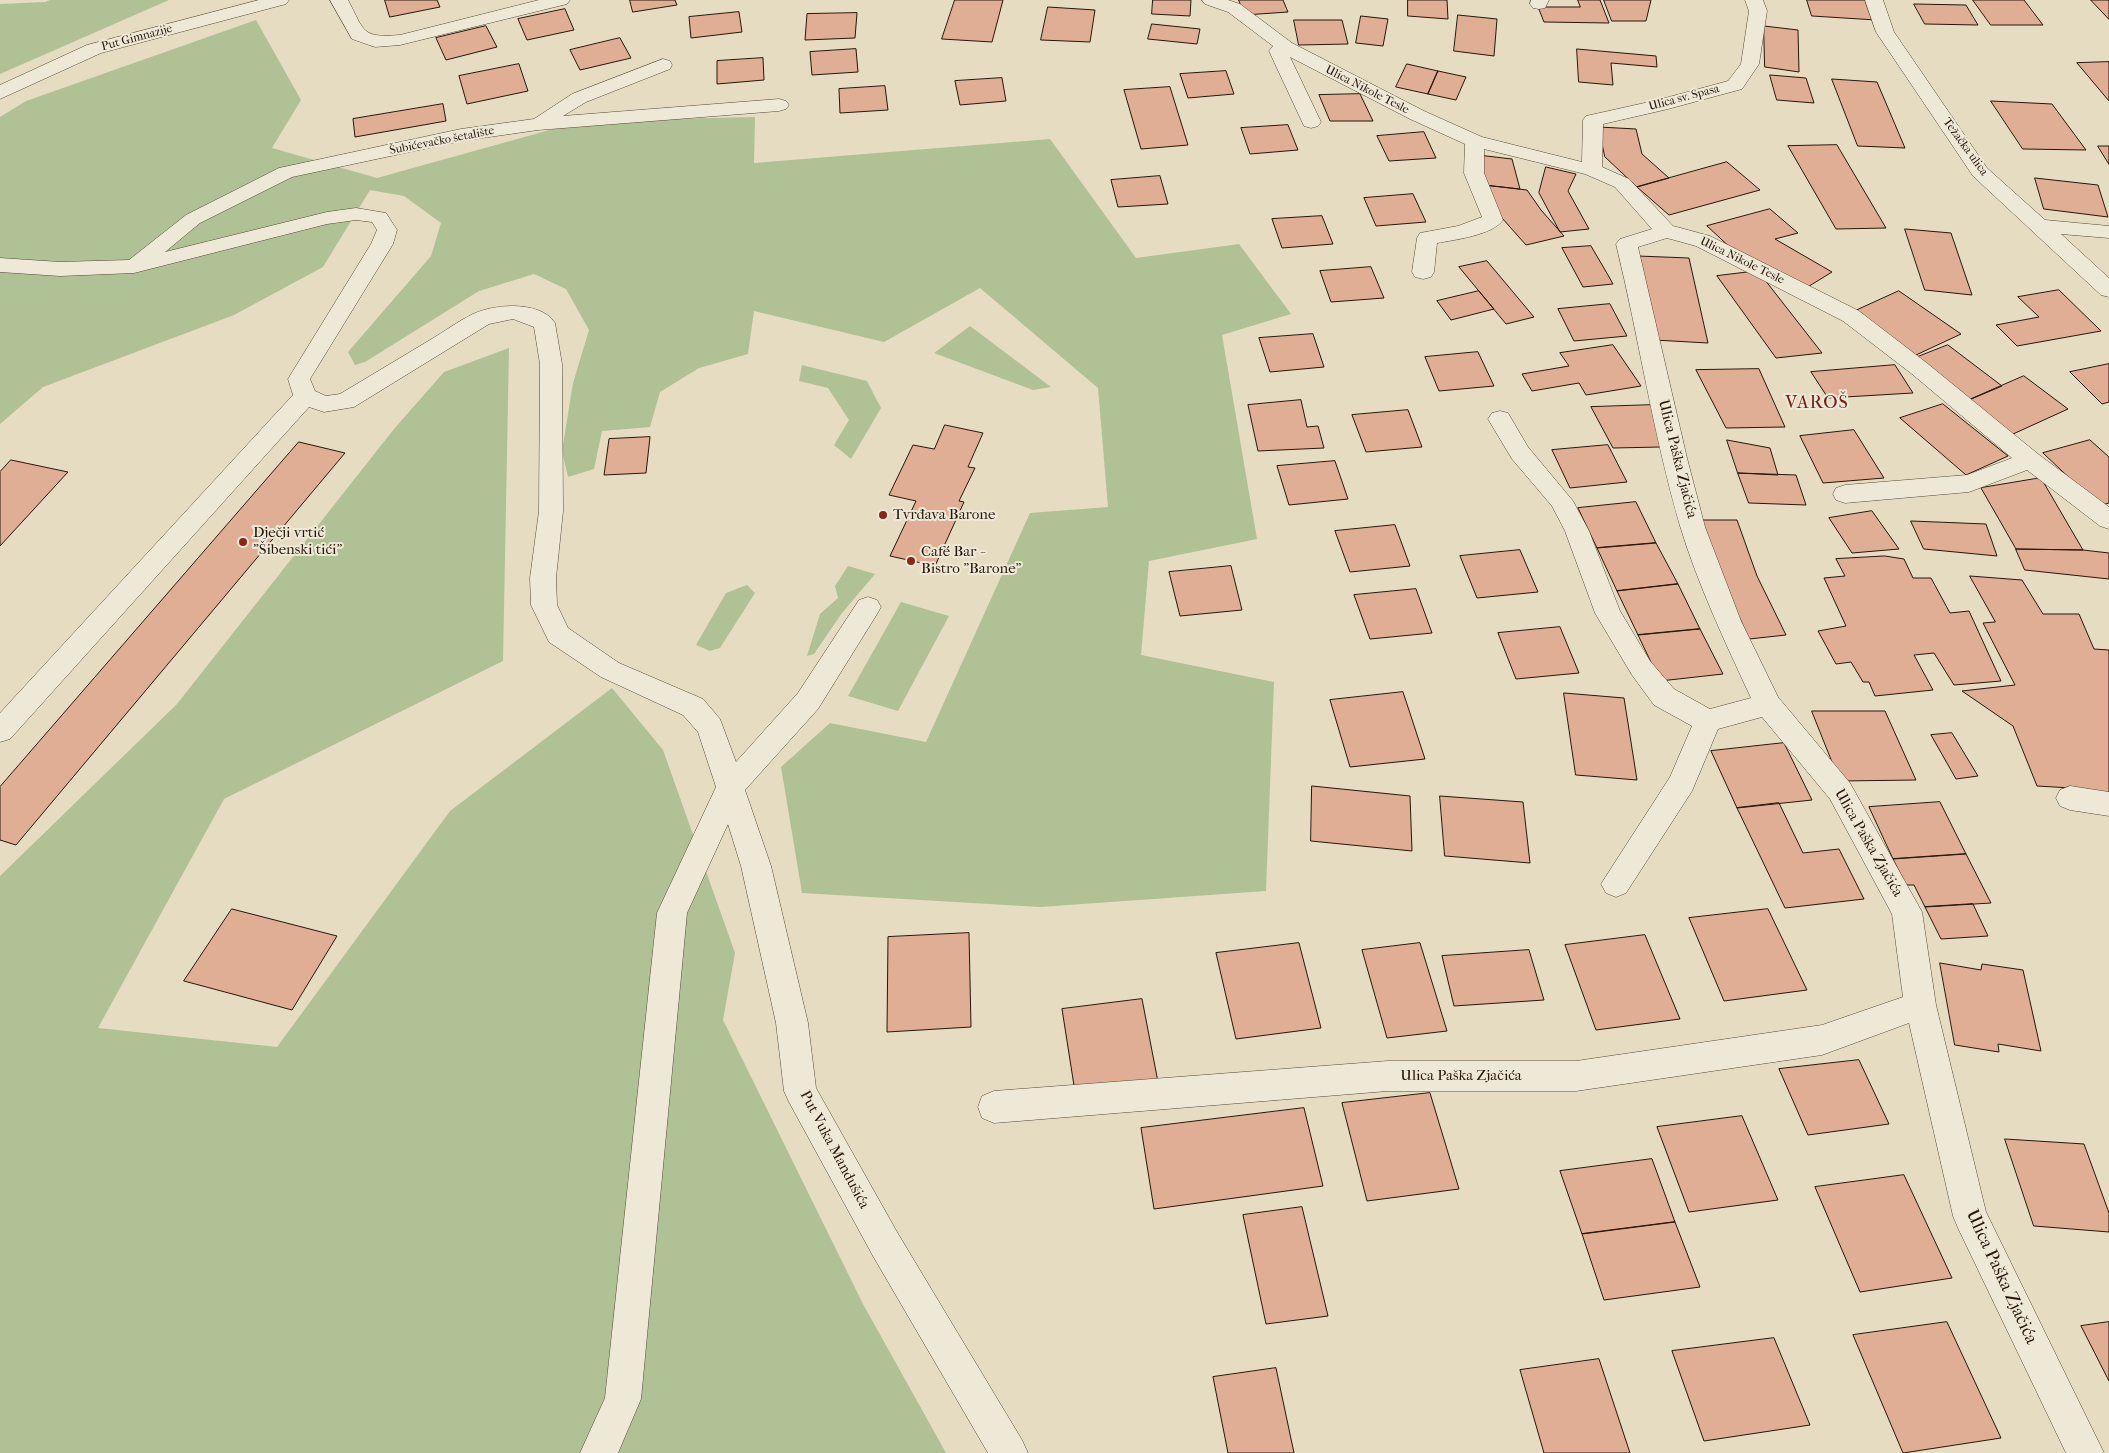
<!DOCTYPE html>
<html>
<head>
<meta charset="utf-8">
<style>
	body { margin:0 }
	canvas { display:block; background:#e5dcc1 }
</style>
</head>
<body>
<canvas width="2109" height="1453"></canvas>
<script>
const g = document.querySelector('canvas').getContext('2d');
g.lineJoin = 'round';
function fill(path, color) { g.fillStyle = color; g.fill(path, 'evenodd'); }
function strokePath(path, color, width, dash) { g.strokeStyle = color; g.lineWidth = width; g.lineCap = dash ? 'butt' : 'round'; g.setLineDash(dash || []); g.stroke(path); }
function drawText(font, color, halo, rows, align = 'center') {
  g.font = font + ' "IM FELL French Canon",serif'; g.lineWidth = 4; g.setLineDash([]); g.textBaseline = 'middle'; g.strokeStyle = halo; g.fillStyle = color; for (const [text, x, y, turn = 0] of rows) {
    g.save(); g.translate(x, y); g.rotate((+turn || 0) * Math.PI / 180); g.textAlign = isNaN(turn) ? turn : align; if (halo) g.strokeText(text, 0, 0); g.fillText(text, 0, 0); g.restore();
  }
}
const green = new Path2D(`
	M50 0H169L0 74V4L45 2Z
	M256 20 301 100 272 148 377 178 582 121 755 117 754 163 1050 139 1136 258 1239 244 1291 314 1222 335 1257 539 1149 561 1141 655 1274 682 1266 891 1040 907 802 893 781 767 830 723 926 742 1030 513 1108 507 1098 388 980 288 884 342 754 311 748 354 699 368 660 392 650 427 602 431 594 469 568 477 562 451 573 383 589 330 566 289 534 274 479 291 365 362 355 365 348 352 431 256 441 223 404 196 370 190 323 267 234 315 43 387 0 424V117L26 101Z
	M970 326 1051 387 1033 390 934 353Z
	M509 348 503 661 224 799 98 1028 277 1047 450 811 612 688 663 750 735 953 723 1020 863 1304 946 1453H0V876L177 704 394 429 444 372Z
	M802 365 867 381 881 408 851 459 834 445 849 420 828 388 799 381Z
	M848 566 875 574 842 613 814 654 807 656 820 614 838 598 835 586Z
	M747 585 755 593 720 648 710 651 696 645 726 593Z
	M901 602 949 616 898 711 848 696Z`);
const building = new Path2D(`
	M385 0H437L440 7 390 17Z
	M630 0H675L677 5 633 12Z
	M955 0H1003L992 42 942 39Z
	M1153 0H1191L1190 16 1152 14Z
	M1239 0H1283L1288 12 1245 15Z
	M1408 0H1447L1448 19 1408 16Z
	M1578 0H1600L1609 23 1544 22 1538 7H1580Z
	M1604 0H1651L1646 21H1612Z
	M1807 0H1868L1876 20 1812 16Z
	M1973 0H2024L2043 25H1991Z
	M2091 0H2109V19Z
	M1914 4 1966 5 1978 25 1925 24Z
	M1048 7 1095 10 1090 42 1041 40Z
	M565 9 574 30 527 40 518 19Z
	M739 12 742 32 691 38 689 17Z
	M857 13 855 38 805 40 807 14Z
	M1458 15 1497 19 1494 56 1454 51Z
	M1361 16 1388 19 1383 46 1356 43Z
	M1294 20H1342L1348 44 1299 45Z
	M1152 24 1200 29 1197 44 1148 39Z
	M486 26 497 47 446 60 436 38Z
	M1764 26 1798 30 1799 72 1765 67Z
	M620 38 631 58 580 70 570 50Z
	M856 49 858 72 812 75 810 52Z
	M1577 49 1656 56 1657 67 1611 63 1613 85 1579 82Z
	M763 58 764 80 717 84V61Z
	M2109 62V101L2077 63Z
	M519 64 528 91 467 104 459 76Z
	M1407 64 1438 71 1428 94 1396 87Z
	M1226 71 1234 94 1188 98 1180 74Z
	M1438 71 1466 77 1456 100 1428 94Z
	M1770 75 1806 78 1814 103 1777 100Z
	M1002 78 1006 101 960 105 955 81Z
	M1832 79 1877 82 1905 148 1858 146Z
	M885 86 888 110 840 113 839 89Z
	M1170 87 1188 145 1141 149 1124 90Z
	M1360 94 1373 121H1330L1319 95Z
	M1991 101 2052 104 2086 150 2023 149Z
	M443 104 446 121 355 137 353 119Z
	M1288 125 1298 150 1250 154 1241 128Z
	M1599 127 1636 129 1642 154 1669 178 1637 187 1605 157Z
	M1424 132 1436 158 1389 161 1377 136Z
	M1837 145 1886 228 1836 229 1788 146Z
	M2098 146H2109V164Z
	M1478 155 1512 159 1520 189 1484 185Z
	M1727 162 1760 190 1669 215 1637 187Z
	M1546 167 1576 174 1568 191 1589 229 1560 232 1539 193Z
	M1160 176 1168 204 1118 207 1111 180Z
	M2035 178 2098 185 2108 217 2044 209Z
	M1484 185 1527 190 1541 210 1564 236 1526 245 1502 218Z
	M1413 194 1426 222 1376 226 1364 198Z
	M1770 209 1798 233 1775 239 1832 272 1806 288 1734 251 1707 226Z
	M1322 216 1333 244 1282 248 1272 219Z
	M1905 229 1951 233 1972 295 1925 290Z
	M1591 246 1608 275 1613 284 1583 287 1562 248Z
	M1638 256 1689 258 1708 343 1654 340Z
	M1487 261 1534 317 1506 324 1459 267Z
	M1371 267 1384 298 1331 302 1320 271Z
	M1758 271 1822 353 1776 358 1717 276Z
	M2059 290 2101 331 2017 346 1996 325 2039 317 2018 297Z
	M1479 291 1494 309 1451 320 1437 301Z
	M1899 291 1961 334 1916 355 1855 311Z
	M1610 304 1627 336 1574 341 1558 309Z
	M1313 334 1324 367 1270 372 1259 338Z
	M1613 345 1641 386 1586 395 1579 383 1532 391 1522 374 1569 366 1560 353Z
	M1948 345 2002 386 1969 400 1915 358Z
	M1478 352 1494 386 1439 391 1425 357Z
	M2109 364V402L2102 404 2070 372Z
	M1895 365 1913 393 1828 398 1811 372Z
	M1759 369 1785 427 1726 428 1696 370Z
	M2024 376 2068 409 2013 434 1969 400Z
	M1301 400 1307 427 1318 426 1324 448 1258 451 1248 405Z
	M1943 404 2008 456 1966 475 1900 418Z
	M1653 405 1661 447 1613 448 1591 407Z
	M1408 410 1422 447 1366 452 1352 415Z
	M945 425 983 433 968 467 975 468 959 501 964 502 935 566 890 556 916 501 889 495 913 445 934 449Z
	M1854 430 1884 478 1823 483 1800 436Z
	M650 437 646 473 604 475 609 439Z
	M1727 440 1770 448 1778 475 1738 473Z
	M2090 440 2109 457V503L2099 506 2043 453Z
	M299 442 345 453 16 845 0 840V787Z
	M1608 445 1627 482 1570 488 1552 450Z
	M11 460 68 472 0 546V472Z
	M1335 461 1348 499 1289 505 1277 466Z
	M1738 473 1796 475 1806 505 1749 503Z
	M2041 478 2083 550 2016 549 1981 488Z
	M1636 502 1656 543 1597 548 1578 508Z
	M1872 511 1899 549 1852 553 1829 518Z
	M1702 520H1737L1757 576 1786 635 1749 639 1721 576Z
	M1911 521 1986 524 1997 556 1924 549Z
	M1395 525 1410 566 1350 572 1335 531Z
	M1656 543 1678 584 1617 591 1597 548Z
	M2016 549 2083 550 2109 553V579L2025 570Z
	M1520 550 1538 592 1477 598 1460 556Z
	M1885 556 1904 559 1913 578H1931L1950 613 1969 611 2001 681 1954 685 1934 653 1914 655 1933 690 1875 696 1869 682H1863L1851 662 1836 664 1818 631 1846 626 1824 578 1845 576 1836 559Z
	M1231 566 1242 610 1180 616 1169 572Z
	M1970 576 2022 580 2043 614H2079L2094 649 2109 650V797L2089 794 2088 789 2037 786 2013 726 1962 691 2015 685 1983 623 1995 622Z
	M1678 584 1700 629 1638 635 1617 591Z
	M1416 589 1432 633 1370 639 1354 595Z
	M1560 627 1579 673 1516 679 1498 633Z
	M1700 629 1723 674 1660 681 1638 635Z
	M1403 692 1425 759 1350 767 1330 700Z
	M1564 693 1624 698 1637 780 1576 775Z
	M1812 711H1885L1916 780 1840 781Z
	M1952 733 1978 776 1956 779 1931 735Z
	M1784 743 1812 800 1737 808 1711 751Z
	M1312 786 1410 796 1412 851 1311 841Z
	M1440 796 1523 802 1530 863 1445 856Z
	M1940 802 1966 854 1893 859 1869 807Z
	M1779 803 1803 853 1839 849 1864 899 1785 908 1737 808Z
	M1966 854 1991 903 1925 907 1914 885H1906L1893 859Z
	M1973 904 1988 936 1941 939 1925 907Z
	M232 909 337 936 292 1010 184 981Z
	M1768 909 1807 990 1724 1001 1689 918Z
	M969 933 971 1027 887 1032 888 937Z
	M1645 935 1680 1019 1596 1030 1565 945Z
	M1299 943 1321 1028 1236 1039 1216 953Z
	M1420 943 1447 1031 1387 1038 1362 950Z
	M1529 950 1544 1000 1454 1006 1442 956Z
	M1940 963 1981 970 1982 964 2023 970 2041 1051 1998 1044 1999 1052 1955 1045Z
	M1142 999 1158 1082 1075 1092 1062 1009Z
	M1859 1060 1889 1124 1808 1135 1779 1069Z
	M1430 1093 1459 1189 1367 1201 1342 1103Z
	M1304 1108 1323 1186 1154 1209 1141 1128Z
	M1742 1116 1778 1200 1689 1212 1657 1127Z
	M2005 1139 2084 1144 2109 1213V1232L2034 1226Z
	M1652 1159 1675 1222 1582 1234 1560 1171Z
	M1904 1175 1952 1278 1860 1292 1815 1187Z
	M1302 1207 1328 1316 1266 1324 1243 1215Z
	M1675 1222 1700 1287 1604 1300 1582 1234Z
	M1947 1322 2001 1438 1903 1453 1853 1335Z
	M2109 1322V1381L2081 1326Z
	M1774 1338 1810 1425 1704 1441 1672 1351Z
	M1599 1359 1630 1453H1544L1520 1370Z
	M1276 1368 1294 1453H1228L1213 1377Z`);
const minor = new Path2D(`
	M259 0H289L286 4 101 53 0 99V85L87 45Z
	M330 0H348C365 32 361 38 400 35L539 0H570L567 4 400 45 375 47 352 39Z
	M1202 0H1228L1240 4 1292 43 1424 111 1482 137 1582 162 1583 120 1586 116 1658 100 1728 81 1741 64 1749 11 1745 0H1763L1767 11 1759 64 1742 89 1668 109 1603 124 1602 167 1629 179 1673 226 1710 236 1859 311 1928 364 2038 454 2109 507V529L2100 526 2027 470 1969 492 1845 503 1836 500 1833 494 1836 488 1845 485 1967 475 2012 458 1912 374 1843 321 1696 246 1667 238 1638 247 1687 458 1705 527 1741 621 1778 697 1850 783 1922 912 1936 1005 1986 1212 2104 1453H2066L1958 1228 1953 1216 1909 1023 1822 1055 1576 1091H1388L994 1123 982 1118 978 1107 982 1096 994 1091 1388 1061H1576L1822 1025 1903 997 1892 914 1830 799 1762 717 1718 729 1692 791 1626 893 1616 897 1606 893 1601 884 1670 777 1692 726 1654 705 1632 675 1595 613 1565 531 1552 506 1512 459 1488 419 1492 413 1500 411 1508 413 1528 447 1573 501 1589 531 1620 611 1650 661 1674 689 1710 709 1751 698C1725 642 1698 585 1680 526 1653 434 1639 338 1616 244L1620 239 1652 229 1615 187 1585 174 1484 149V173L1503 220C1493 235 1454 240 1437 243L1434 272 1431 277 1423 279 1415 277 1412 272 1417 238 1420 233 1458 226 1482 217 1464 173 1465 144 1410 119 1290 57 1321 122 1318 126 1311 128 1304 126 1269 51 1273 46 1228 12 1205 4Z
	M1531 0H1549L1545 8 1539 9 1533 8 1530 4Z
	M1865 0H1883L1894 32 1987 168 2045 220 2109 226V238L2061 234 2109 278V297L2101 295 1973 176 1876 32Z
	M663 59 670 61 672 65 670 69 586 102 563 116 779 99 786 101 789 105 786 109 779 111 538 130 461 141 292 177 200 223 165 252 327 212 356 208 386 213 397 230 393 244 310 379 315 391 326 396 340 394C370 376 400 358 430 340 444 332 458 321 473 314 494 304 540 300 555 323L562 364 563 511 556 578 557 605 568 628 619 663 703 699 720 719 736 762 798 693 859 600 868 597 877 600 881 607 877 614 818 709 745 790 771 866 808 1023 816 1088 897 1232 1022 1440 1028 1453H988L873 1256 789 1102 784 1091 776 1023 741 866 728 824 687 913 641 1399 618 1453H580L605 1398 657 913 716 787 698 732 683 715 601 677 549 642 531 605 530 578 539 511 540 364 534 327 513 319 489 324 354 407 324 412 309 407 10 739 0 742V713L293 395 288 379 371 244 377 230 372 222 356 220 327 224 134 273 60 276 0 272V258L60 262 129 260 186 215 279 168 461 129 534 119 572 94Z
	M2070 786 2109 792V816L2070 810 2060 806 2056 798 2060 790Z`);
const markers = [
	[883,515,5,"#8f2418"],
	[243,542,5,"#8f2418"],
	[911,561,5,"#8f2418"]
];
const farStreetnames = [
	["Put Gimnazije",137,38,-15],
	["Ulica Nikole Tesle",1367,90,27],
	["Ulica sv. Spasa",1684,98,-15],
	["Šubićevačko šetalište",442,141,-11],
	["Težačka ulica",1965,147,54],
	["Ulica Nikole Tesle",1742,261,26]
];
const streetNames = [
	["Ulica Paška Zjačića",1677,459,76],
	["Ulica Paška Zjačića",1868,843,60],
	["Ulica Paška Zjačića",1461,1076],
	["Put Vuka Mandušića",834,1150,62]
];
const poiNames = [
	["Tvrđava Barone",893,515],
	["Dječji vrtić",253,533],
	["\"Šibenski tići\"",253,550],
	["Café Bar -",921,552],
	["Bistro \"Barone\"",921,569]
];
const quarterNames = [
	["VAROŠ",1817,404]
];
const nearStreetnames = [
	["Ulica Paška Zjačića",2001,1277,65]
];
fill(green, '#b1c196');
fill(building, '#dfae95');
strokePath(building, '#271609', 1);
strokePath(minor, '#564837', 1);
fill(minor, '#eee8d7');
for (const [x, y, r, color] of markers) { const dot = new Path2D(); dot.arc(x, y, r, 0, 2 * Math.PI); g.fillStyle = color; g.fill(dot); strokePath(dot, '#eee8d7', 2); }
drawText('12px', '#271609', '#eee8d7', farStreetnames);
drawText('15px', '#271609', '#eee8d7', streetNames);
drawText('15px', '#271609', '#eee8d7', poiNames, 'left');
g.letterSpacing = '1px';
drawText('18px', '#7a1f14', '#eee8d7', quarterNames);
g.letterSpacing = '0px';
drawText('18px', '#271609', '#eee8d7', nearStreetnames);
</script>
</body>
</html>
